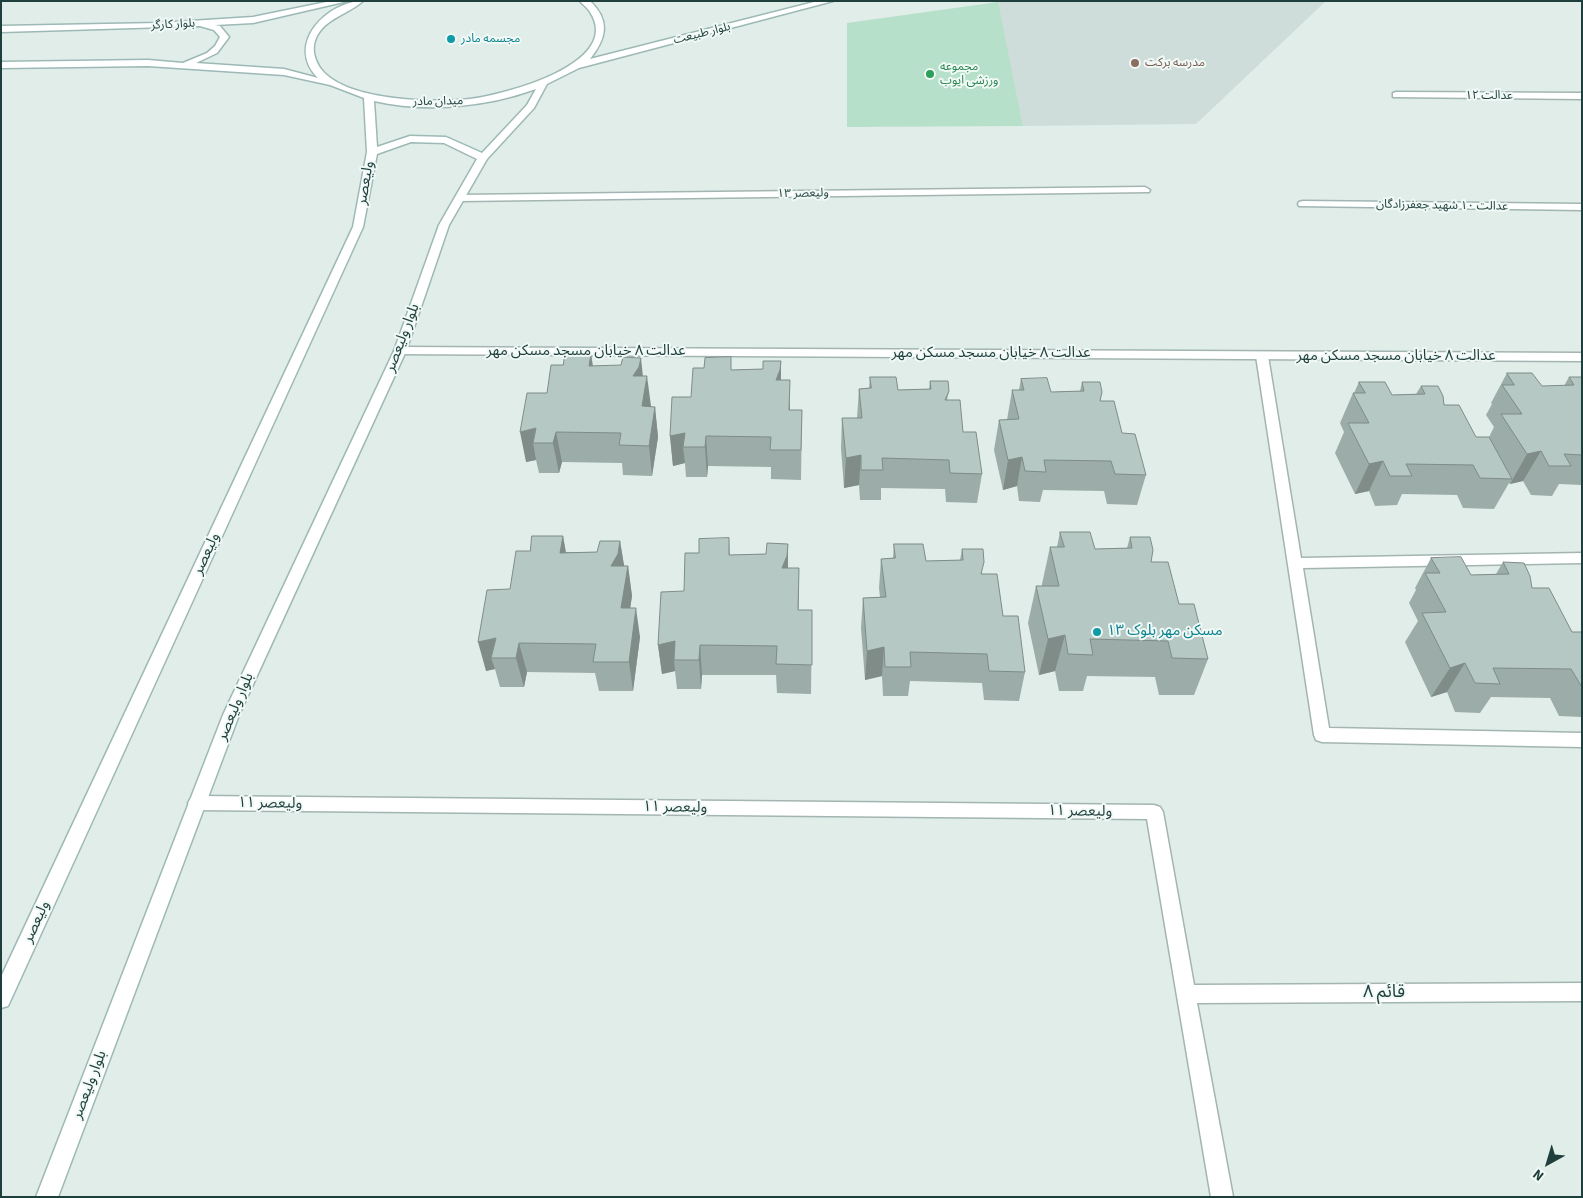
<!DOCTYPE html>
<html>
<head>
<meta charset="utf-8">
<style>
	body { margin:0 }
	#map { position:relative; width:1583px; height:1198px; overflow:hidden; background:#e0ede9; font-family:"Source Sans 3",sans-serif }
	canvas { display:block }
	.frame { position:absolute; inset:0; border:2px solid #1f3f3c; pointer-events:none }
	.north { position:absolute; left:1523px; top:1138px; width:50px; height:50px; -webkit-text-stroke:4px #f1f9f6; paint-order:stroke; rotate:219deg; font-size:14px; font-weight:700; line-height:20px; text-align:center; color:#1f3f3c }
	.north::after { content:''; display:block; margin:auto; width:18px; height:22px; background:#1f3f3c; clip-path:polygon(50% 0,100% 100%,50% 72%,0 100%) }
</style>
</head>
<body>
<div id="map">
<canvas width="1583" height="1198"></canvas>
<div class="frame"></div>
<div class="north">N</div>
</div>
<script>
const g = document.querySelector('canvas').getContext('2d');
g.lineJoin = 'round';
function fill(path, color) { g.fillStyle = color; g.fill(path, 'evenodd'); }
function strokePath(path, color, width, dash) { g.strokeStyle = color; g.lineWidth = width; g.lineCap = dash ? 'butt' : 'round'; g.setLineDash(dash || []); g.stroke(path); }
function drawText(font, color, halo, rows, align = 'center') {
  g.font = font + ' "Source Sans 3","Noto Sans Arabic",sans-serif'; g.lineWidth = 4; g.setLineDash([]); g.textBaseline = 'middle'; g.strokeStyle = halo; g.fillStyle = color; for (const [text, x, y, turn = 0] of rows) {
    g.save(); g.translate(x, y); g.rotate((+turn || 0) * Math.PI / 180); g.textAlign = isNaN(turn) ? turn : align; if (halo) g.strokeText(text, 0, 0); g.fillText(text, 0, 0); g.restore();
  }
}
const built = new Path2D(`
	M997 1H1326L1196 124 1023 126Z`);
const green = new Path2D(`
	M998 2 1023 126 847 127V23Z`);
const service = new Path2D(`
	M1262 352 1268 356 1301 558 1582 553V563L1303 568 1329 728 1582 733V747L1322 742 1316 740 1314 735 1256 356Z`);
const minor = new Path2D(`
	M1396 92 1582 93V99L1393 97V93Z
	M1145 187 1150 190 1149 192 460 201 455 198 460 195Z
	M1303 201 1582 204V210L1299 206 1298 204 1299 202Z
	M400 347 1582 353V361L396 354 394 351 396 348Z
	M197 796 1154 805 1160 807 1163 812 1194 985 1582 983V1001L1197 1003 1233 1197H1211L1147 819 197 810 191 808 188 803 191 798Z`);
const secondary = new Path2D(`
	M331 1H348L253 23 215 25 220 26 229 37 217 53 196 63 284 69 318 78C284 44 328 1 363 1 349 14 325 18 316 38 313 45 313 53 316 60 331 102 434 103 470 99 503 95 624 64 590 12 588 8 583 5 580 1H590C611 21 606 39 590 59L818 1H833L579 68 547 84 534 108 487 159 449 225 406 351 239 715 58 1197H36L223 715 394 351 439 225 477 159 444 143 411 142 377 154 363 227 8 1006 1 1008V977L353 227 367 152 364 98 330 85 284 75 148 66 1 68V62L148 60 183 63 207 53 215 46 220 37 214 30 200 26 1 32V26L159 23 253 17ZM536 89 527 105 482 153 446 137 410 136 377 147 374 101C426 113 486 107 536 89Z`);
const wall = new Path2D(`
	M591 354 593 366 643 376 650 407H655L658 437 652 476 623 475 622 463 562 462 559 473H539L536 460 526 462 547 393 563 365Z
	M731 357V370L763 369 781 361V380L790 410H802L801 480 771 479V467L708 466 707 477H686L685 463 673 466 670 436 691 397Z
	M1507 373 1542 386H1564L1569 377H1582V485L1559 484 1552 496 1531 495 1523 481 1510 484 1509 483 1494 509 1463 508 1457 495 1402 494 1397 505 1375 506 1369 491 1355 494 1335 453 1344 432 1340 423 1353 393H1354L1359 382 1392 395 1416 394 1421 386 1444 405 1476 437H1489L1494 427 1486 415 1492 404 1491 403Z
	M870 377 898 390 929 389 930 381 949 391 947 400 963 432 982 474 977 503 946 502 945 489 881 488V500H860L859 485 844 488 841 448 842 418H857L859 389 869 388Z
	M1021 379 1051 392 1080 391 1082 382 1100 401 1122 433 1146 475 1137 505 1107 504 1104 491 1043 490 1040 502 1019 501 1017 486 1003 490 994 450 999 420H1007L1012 390H1019Z
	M1060 532 1095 549 1127 548 1130 537 1151 562 1179 604 1208 659 1194 695H1159L1155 677 1087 676 1083 691H1059L1055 671 1039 675 1028 623 1036 586H1042V584L1050 547H1057Z
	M563 536 566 552H597L620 541 624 566H628L632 596 630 608 640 637 633 691H599L595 673 527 672 524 687H500L495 669 486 671 510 589Z
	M729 538 730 555 766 554 788 544V568L798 610H812L811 694 777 693 776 675H702L701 689H677L675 671 662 674 658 645 684 591Z
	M894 544 926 561 960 560 962 549 982 574 1003 616 1025 672 1019 701 984 700 982 683 910 681 908 696H883L882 676 865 680 861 628 863 598 880 597 879 588 881 559 893 558Z
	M1431 558 1471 575 1496 574 1503 562 1532 588 1572 632H1582V717L1559 716 1550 698 1491 697 1480 713 1455 712 1447 692 1431 697 1405 642 1418 621 1409 603 1416 590 1415 588Z`);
const shadedWall = new Path2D(`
	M591 354 595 383 589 366Z
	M641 358 644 387 633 376Z
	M781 361V391L776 380Z
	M647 376 651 406 646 436 642 406Z
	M790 380V409L789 440V410Z
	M655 407 658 437 652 476 649 446Z
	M536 428 533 443 536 460 526 462 520 432Z
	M556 432 562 462 559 473 553 443Z
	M685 433 683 447 685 463 673 466 670 436Z
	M706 436 708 466 707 477 705 447Z
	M1541 451 1523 481 1510 484 1527 454Z
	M861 455 859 485 844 488 846 458Z
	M1022 457 1017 486 1003 490 1008 460Z
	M1383 461 1369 491 1355 494 1369 464Z
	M563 536 568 566 560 553Z
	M620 541 625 571 611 566Z
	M788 544V573L782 568Z
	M628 566 632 596 626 637 621 608Z
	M799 568V598L797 639 798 610Z
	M636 608 640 637 633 691 629 662Z
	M1065 635 1055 671 1039 675 1048 639Z
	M496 638 491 658 495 669 486 671 478 642Z
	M675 641 674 660 675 671 662 674 658 645Z
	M519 643 527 672 524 687 516 658Z
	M700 645 702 675 701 689 699 660Z
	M884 647 882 676 865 680 867 651Z
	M1465 663 1447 692 1431 697 1450 668Z`);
const building = new Path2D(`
	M565 354H591L589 366 621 365 623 357 641 358 639 367 633 376H647L642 406 655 407 649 446 619 445 621 433 556 432 553 443H533L536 428 520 432 527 393H547L551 365H563Z
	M731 357V370L763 369V361H781L780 370 776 380H790L789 410H802L801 450H770L771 437 706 436 705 447H683L685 433 670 436 672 397H691L693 368H704L705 358Z
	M1507 373H1532L1542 386 1574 385 1569 377H1582V455L1564 454 1571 466H1549L1541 451 1527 454 1501 414H1522L1502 385H1514Z
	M870 377H896L898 390 931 389 930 381H948L949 391 945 400H960L963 432H976L982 474 950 473 949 460 882 458 883 470H861V455L846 458 842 418H862L859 389 871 388Z
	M1047 378 1051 392 1084 391 1082 382H1100L1102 392 1100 401H1114L1122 433 1135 434 1146 475 1115 474 1111 461 1044 460 1046 472 1025 471 1022 457 1008 460 999 420 1019 419 1012 390H1024L1021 379Z
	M1359 382H1385L1392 395 1425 394 1421 386H1438L1443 396 1444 405H1459L1476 437H1489L1512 479 1480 478 1473 465 1406 464 1412 476H1390L1383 461 1369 464 1348 423H1369L1353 393H1365Z
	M1060 532H1090L1095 549 1132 548 1130 537H1150L1153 550 1151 562H1168L1179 604H1194L1208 659 1172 658 1168 641 1090 639 1093 655 1068 654 1065 635 1048 639 1036 586H1059L1050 547H1064Z
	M532 536H563L560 553 597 552 600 541H620L618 554 611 566H628L621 608H636L629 662H593L596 644 519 643 516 658H491L496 638 478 642 487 590 510 589 516 551H530Z
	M729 538V555L766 554 767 543 788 544 787 556 782 568H799L798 610H812V665L776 664 777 646 700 645 699 660H674L675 641 658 645 661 592 684 591 685 553H699V539Z
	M894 544H923L926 561 963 560 962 549H983L984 562 981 574H997L1003 616H1018L1025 672 989 671 987 654 910 652 911 667H885L884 647 867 651 863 598 886 597 881 559 895 558Z
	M1461 557 1471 575 1509 574 1503 562 1524 563 1530 576 1532 588H1549L1572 632H1582V687L1571 669 1493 668 1500 684 1475 683 1465 663 1450 668 1422 613 1446 612 1425 573H1440L1431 558Z`);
const markers = [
	[451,39,5,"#0f9aa8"],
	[1135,63,5,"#8d6e63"],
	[930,74,5,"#2e9e5b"],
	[1097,632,5,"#0f9aa8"]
];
const farStreetnames = [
	["بلوار کارگر",173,25,-3],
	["بلوار طبیعت",702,34,-14],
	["عدالت ۱۲",1489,96],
	["میدان مادر",438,102,-1],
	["ولیعصر ۱۳",803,194,-1],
	["عدالت ۱۰ شهید جعفرزادگان",1442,206,1]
];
const farCulturenames = [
	["مجسمه مادر",461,39]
];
const farEducationnames = [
	["مدرسه برکت",1145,63]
];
const farLeisurenames = [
	["مجموعه",940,67],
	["ورزشی ایوب",940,81]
];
const streetNames = [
	["ولیعصر",366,183,-80],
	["بلوار ولیعصر",403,338,-69],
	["عدالت ۸ خیابان مسجد مسکن مهر",586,352],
	["عدالت ۸ خیابان مسجد مسکن مهر",991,354],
	["عدالت ۸ خیابان مسجد مسکن مهر",1396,357],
	["ولیعصر",207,554,-65],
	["بلوار ولیعصر",236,707,-67],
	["ولیعصر ۱۱",270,804,1],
	["ولیعصر ۱۱",675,808,1],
	["ولیعصر ۱۱",1080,812,1],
	["ولیعصر",37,922,-65],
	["بلوار ولیعصر",90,1085,-69]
];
const cultureNames = [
	["مسکن مهر بلوک ۱۳",1107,632]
];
const nearStreetnames = [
	["قائم ۸",1384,993]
];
fill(built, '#ceddd9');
fill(green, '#b7e0ca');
strokePath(service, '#a2b5b2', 3);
strokePath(minor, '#a2b5b2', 3);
strokePath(secondary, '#9db9b5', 3);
fill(service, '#fff');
fill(minor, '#fff');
fill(secondary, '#fff');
fill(wall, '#9caca8');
fill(shadedWall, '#7f8c88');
fill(building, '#b5c8c3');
strokePath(building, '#7f8c88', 1);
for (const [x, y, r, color] of markers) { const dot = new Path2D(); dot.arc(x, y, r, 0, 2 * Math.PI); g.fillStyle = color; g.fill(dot); strokePath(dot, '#f1f9f6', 2); }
drawText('12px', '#1f3f3c', '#f1f9f6', farStreetnames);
drawText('12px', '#0d838f', '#f1f9f6', farCulturenames, 'left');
drawText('12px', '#785e54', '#f1f9f6', farEducationnames, 'left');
drawText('12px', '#27864d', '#f1f9f6', farLeisurenames, 'left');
drawText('15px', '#1f3f3c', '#f1f9f6', streetNames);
drawText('15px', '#0d838f', '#f1f9f6', cultureNames, 'left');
drawText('18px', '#1f3f3c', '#f1f9f6', nearStreetnames);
</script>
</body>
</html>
